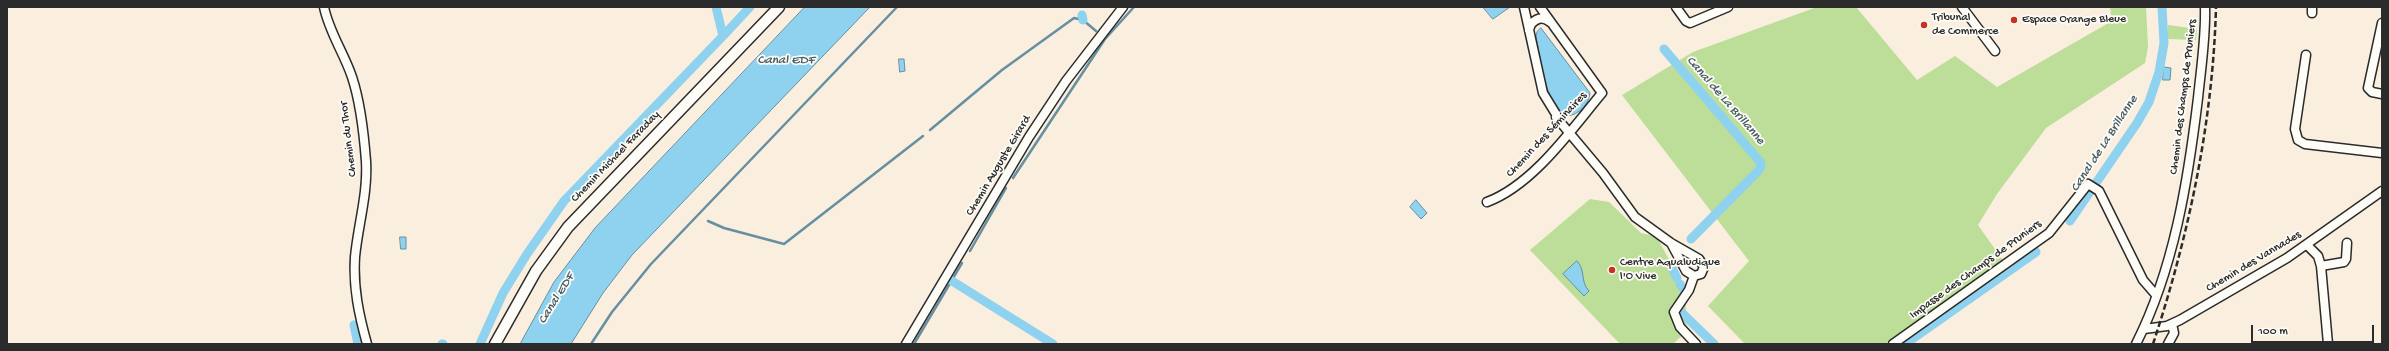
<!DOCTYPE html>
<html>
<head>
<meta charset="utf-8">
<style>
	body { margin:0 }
	#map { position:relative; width:2389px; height:351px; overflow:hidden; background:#faeede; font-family:"Gochi Hand",sans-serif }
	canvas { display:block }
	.frame { position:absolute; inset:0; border:8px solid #2b2b2b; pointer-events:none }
	.scale { position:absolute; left:2251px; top:325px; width:123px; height:18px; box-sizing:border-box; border:2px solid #2b2b2b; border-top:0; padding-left:5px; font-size:12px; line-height:14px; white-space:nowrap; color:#2b2b2b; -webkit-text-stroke:3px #fdfcf7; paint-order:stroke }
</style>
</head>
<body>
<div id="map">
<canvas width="2389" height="351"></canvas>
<div class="frame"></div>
<div class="scale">100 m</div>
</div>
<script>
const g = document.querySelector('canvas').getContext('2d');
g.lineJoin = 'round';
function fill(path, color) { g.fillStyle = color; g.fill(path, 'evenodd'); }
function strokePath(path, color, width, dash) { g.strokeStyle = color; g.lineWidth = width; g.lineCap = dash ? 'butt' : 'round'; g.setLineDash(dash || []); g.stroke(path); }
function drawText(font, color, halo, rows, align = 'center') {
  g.font = font + ' "Gochi Hand",sans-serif'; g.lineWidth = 3.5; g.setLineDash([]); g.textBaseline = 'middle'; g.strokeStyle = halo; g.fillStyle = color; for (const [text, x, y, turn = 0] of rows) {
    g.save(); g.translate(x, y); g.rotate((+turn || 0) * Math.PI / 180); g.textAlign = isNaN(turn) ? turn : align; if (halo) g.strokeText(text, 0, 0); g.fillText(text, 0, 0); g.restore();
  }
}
const green = new Path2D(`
	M1817 7H1856L1917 80 1955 56 1997 87 2112 21 2110 7H2146L2148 47 2145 63 2046 128 1997 194 1978 225 2004 262 1885 344H1745L1708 306 1749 261 1622 95 1693 52Z
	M2168 25 2197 29 2196 40 2168 39Z
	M1590 199 1609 202 1641 233 1657 237 1685 290 1687 331 1673 344H1620L1530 250Z`);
const water = new Path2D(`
	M805 7H870L632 255 603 293 571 344H520L554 282 595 228Z
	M1483 7H1510L1493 19Z
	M1541 28 1590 93C1589 104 1579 115 1567 116 1545 107 1540 57 1536 36L1537 32Z
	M899 59H904L905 71 900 72Z
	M2164 67 2171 68 2170 80H2163Z
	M1416 200 1427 213 1421 219 1410 207Z
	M400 237H406V249H401Z
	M1577 261C1586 270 1580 282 1589 291L1584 296 1563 274Z`);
const stream = new Path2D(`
	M930 130 1002 70 1074 18 1083 20 1096 31
	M1013 178 1105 39 1134 7
	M708 221 724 228 784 244 923 136
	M970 251 1006 188
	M591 344 612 312 651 264 897 7
	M914 344 962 263`);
const canal = new Path2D(`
	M716 7 723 36 750 7
	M1082 15 1083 20
	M1664 49 1761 163 1760 169 1691 239
	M2070 221 2137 123 2149 102 2159 72 2164 43 2162 7
	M1671 266 1677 278
	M952 281 1053 344
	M1680 284 1683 289
	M1681 312 1714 344
	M354 325 358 344
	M442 344H443
	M480 344 503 293 527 254 564 201 723 36
	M1905 344 2036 252`);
const minor = new Path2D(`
	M324 7C329 32 344 53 352 77 360 101 364 135 366 161 368 194 358 225 355 257 353 288 359 315 367 344
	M1524 7 1543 93 1559 119
	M1676 7 1686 21 1690 23 1728 7
	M1962 7 1995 51
	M2312 13V7
	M2382 23 2368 88 2372 92 2382 94
	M1529 30 1531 24C1537 18 1543 16 1550 22
	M2306 55 2295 129 2298 140 2305 144 2382 153
	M1556 117 1603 173 1635 217 1671 243 1699 259 1704 267 1701 274 1694 276 1686 271 1671 243
	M1487 202C1533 185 1571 130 1602 93L1540 7
	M2307 245 2318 256 2321 266 2328 344
	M2321 266 2344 262 2346 259 2347 243
	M1694 276 1689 290 1674 312 1680 327 1696 344
	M2144 329 2167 326 2180 320 2287 258 2382 191
	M906 344 1029 137 1066 81 1123 7
	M1893 344 2049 233 2088 184 2099 191 2143 280 2156 295
	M2136 344C2174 269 2188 181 2198 98 2201 68 2206 37 2205 7
	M2168 344 2174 333 2172 324`);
const major = new Path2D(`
	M495 344 536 271 568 227 779 7`);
const rail = new Path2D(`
	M2153 344C2189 235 2213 121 2216 7`);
const markers = [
	[2014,20,4,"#c8321e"],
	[1924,25,4,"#c8321e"],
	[1612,270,4,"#c8321e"]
];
const poiNames = [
	["Tribunal",1932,18],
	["de Commerce",1932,32],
	["Espace Orange Bleue",2022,20],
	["Centre Aqualudique",1620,263],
	["l'O Vive",1620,277]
];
const streetNames = [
	["Chemin des Champs de Pruniers",2184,97,-83],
	["Chemin des Séminaires",1547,135,-47],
	["Chemin du Thor",349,139,-97],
	["Chemin Michael Faraday",616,157,-46],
	["Chemin Auguste Girard",999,166,-59],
	["Chemin des Vannades",2254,262,-31],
	["Impasse des Champs de Pruniers",1976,270,-36]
];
const waterNames = [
	["Canal EDF",786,61],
	["Canal de La Brillanne",1725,101,49],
	["Canal de La Brillanne",2105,144,-57],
	["Canal EDF",557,299,-58]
];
fill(green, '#bcde98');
fill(water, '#8ed2ef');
strokePath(water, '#668fa1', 1);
strokePath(stream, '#668fa1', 2.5);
strokePath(canal, '#8ed2ef', 9);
strokePath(minor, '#2b2b2b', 11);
strokePath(major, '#2b2b2b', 13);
strokePath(minor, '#fdfcf7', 8);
strokePath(major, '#fdfcf7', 10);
strokePath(rail, '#2b2b2b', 2.5, [6, 3]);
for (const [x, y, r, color] of markers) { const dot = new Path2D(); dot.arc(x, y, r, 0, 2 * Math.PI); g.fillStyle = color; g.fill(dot); strokePath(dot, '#fdfcf7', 1.5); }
drawText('12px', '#2b2b2b', '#fdfcf7', poiNames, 'left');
drawText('12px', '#2b2b2b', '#fdfcf7', streetNames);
drawText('italic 13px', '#495d66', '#fdfcf7', waterNames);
</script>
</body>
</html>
